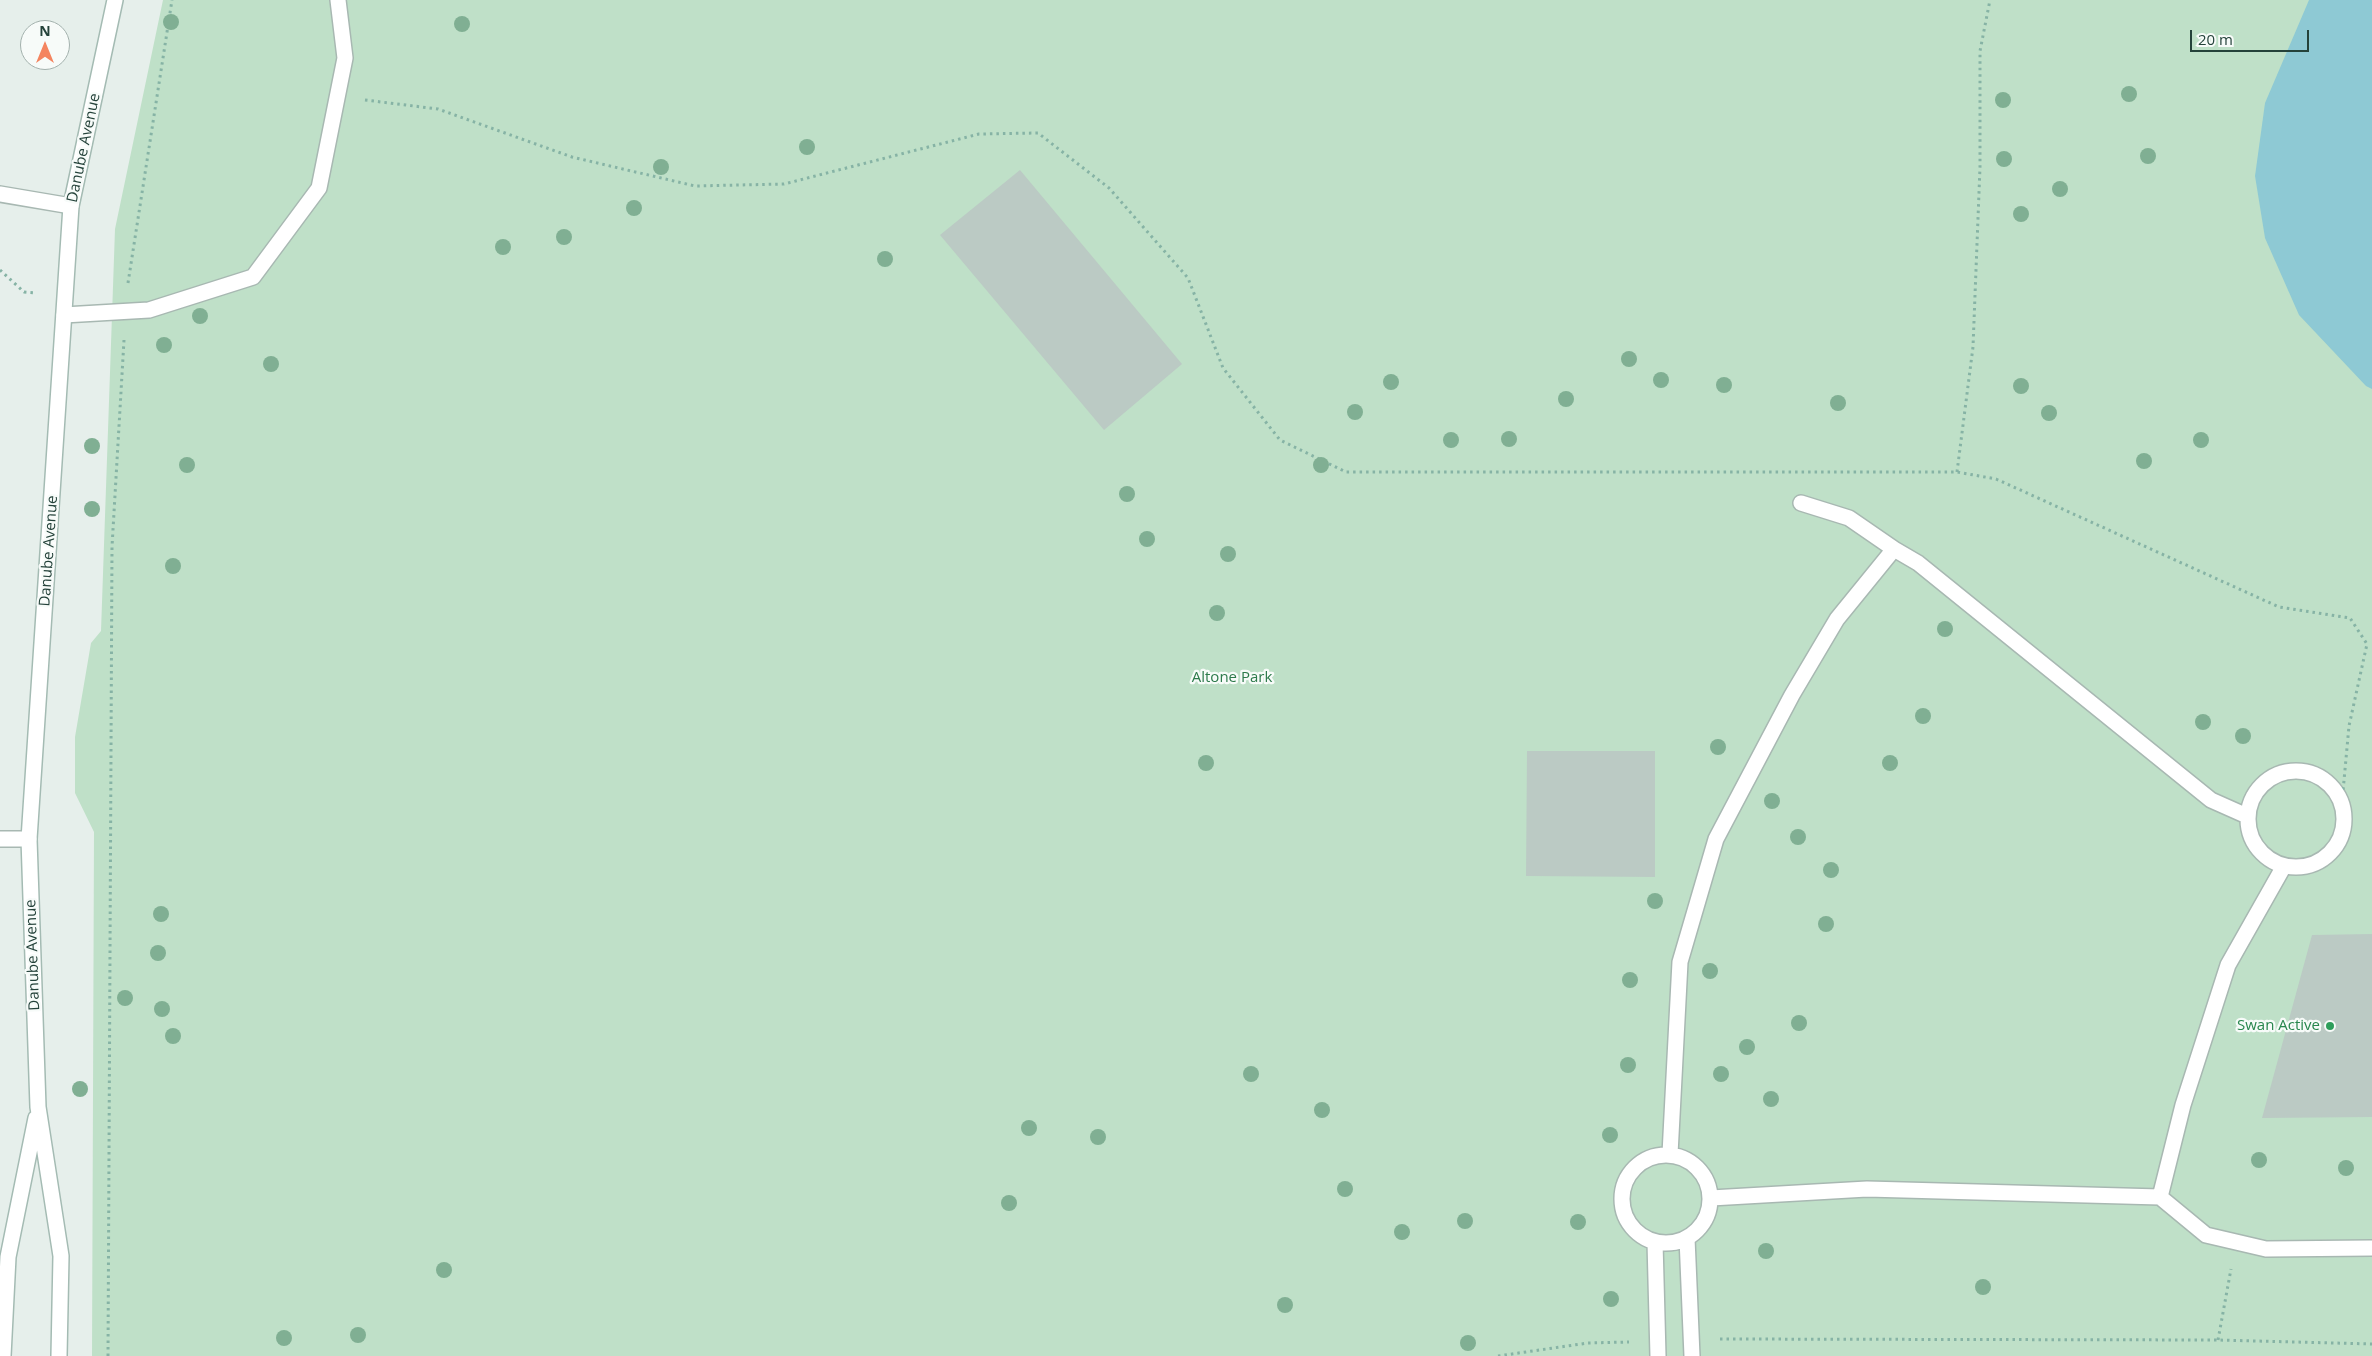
<!DOCTYPE html>
<html>
<head>
<meta charset="utf-8">
<style>
	body { margin:0 }
	#map { position:relative; width:2372px; height:1356px; overflow:hidden; background:#e6efeb; font-family:"Open Sans",sans-serif }
	canvas { display:block }
	.north { position:absolute; left:20px; top:20px; width:50px; height:50px; box-sizing:border-box; background:#f7fbf9; border:1px solid #a3b1ad; border-radius:50%; rotate:0deg; font-size:14px; font-weight:700; line-height:20px; text-align:center; color:#24423a }
	.north::after { content:''; display:block; margin:auto; width:18px; height:22px; background:#f4845f; clip-path:polygon(50% 0,100% 100%,50% 72%,0 100%) }
	.scale { position:absolute; left:2190px; top:30px; width:119px; height:22px; box-sizing:border-box; border:2px solid #24423a; border-top:0; padding-left:6px; font-size:15px; line-height:18px; white-space:nowrap; color:#24423a; -webkit-text-stroke:4px #f7fbf9; paint-order:stroke }
</style>
</head>
<body>
<div id="map">
<canvas width="2372" height="1356"></canvas>
<div class="north">N</div>
<div class="scale">20 m</div>
</div>
<script>
const g = document.querySelector('canvas').getContext('2d');
g.lineJoin = 'round';
function fill(path, color) { g.fillStyle = color; g.fill(path, 'evenodd'); }
function strokePath(path, color, width, dash) { g.strokeStyle = color; g.lineWidth = width; g.lineCap = dash ? 'butt' : 'round'; g.setLineDash(dash || []); g.stroke(path); }
function drawText(font, color, halo, rows, align = 'center') {
  g.font = font + ' "Open Sans",sans-serif'; g.lineWidth = 4.5; g.setLineDash([]); g.textBaseline = 'middle'; g.strokeStyle = halo; g.fillStyle = color; for (const [text, x, y, turn = 0] of rows) {
    g.save(); g.translate(x, y); g.rotate((+turn || 0) * Math.PI / 180); g.textAlign = isNaN(turn) ? turn : align; if (halo) g.strokeText(text, 0, 0); g.fillText(text, 0, 0); g.restore();
  }
}
const green = new Path2D(`
	M163 0H2372V1356H92L94 832 75 793V737L91 643 101 631 115 229Z`);
const water = new Path2D(`
	M2309 0H2372V389L2366 386 2299 315 2265 238 2255 176 2265 103Z`);
const building = new Path2D(`
	M1020 170 1182 364 1104 430 940 235Z
	M1527 751H1655V877L1526 876Z
	M2372 934V1117L2262 1118 2312 935Z`);
const path = new Path2D(`
	M365 100 438 109 572 157 695 186 784 184 979 134 1038 133 1109 188 1188 278 1223 368 1280 440 1346 472H1957L1996 479 2279 607 2350 618 2367 644 2349 726 2342 802
	M0 270 24 292 36 293
	M128 283 172 0
	M1957 472 1973 347 1980 167V51L1990 0
	M1720 1339 2218 1340 2372 1344
	M2218 1340 2231 1269
	M108 1356 112 547 124 340
	M1498 1356 1588 1343 1629 1342`);
const lane = new Path2D(`
	M64 315 149 310 253 277 319 188 345 58 338 0
	M1801 503 1849 518 1894 549
	M2248 819a48 48 0 1 1 96 0a48 48 0 1 1-96 0Z
	M1670 1154 1680 962 1716 839 1792 695 1837 619 1894 549 1918 563 2211 800 2247 816
	M1622 1199a44 44 0 1 1 88 0a44 44 0 1 1-88 0Z
	M2160 1197 2183 1105 2228 965 2284 866
	M1711 1198 1867 1189 2160 1197 2206 1235 2266 1249 2372 1248
	M1687 1238 1692 1356
	M1655 1242 1658 1356`);
const street = new Path2D(`
	M0 194 71 206
	M0 839H29`);
const secondary = new Path2D(`
	M3 1356 8 1257 36 1118
	M59 1356 61 1256 38 1107 29 839 71 206 115 0`);
const trees = [
	[171,22],
	[462,24],
	[2129,94],
	[2003,100],
	[807,147],
	[2148,156],
	[2004,159],
	[661,167],
	[2060,189],
	[634,208],
	[2021,214],
	[564,237],
	[503,247],
	[885,259],
	[200,316],
	[164,345],
	[1629,359],
	[271,364],
	[1661,380],
	[1391,382],
	[1724,385],
	[2021,386],
	[1566,399],
	[1838,403],
	[1355,412],
	[2049,413],
	[1509,439],
	[1451,440],
	[2201,440],
	[92,446],
	[2144,461],
	[187,465],
	[1321,465],
	[1127,494],
	[92,509],
	[1147,539],
	[1228,554],
	[173,566],
	[1217,613],
	[1945,629],
	[1923,716],
	[2203,722],
	[2243,736],
	[1718,747],
	[1206,763],
	[1890,763],
	[1772,801],
	[1798,837],
	[1831,870],
	[1655,901],
	[161,914],
	[1826,924],
	[158,953],
	[1710,971],
	[1630,980],
	[125,998],
	[162,1009],
	[1799,1023],
	[173,1036],
	[1747,1047],
	[1628,1065],
	[1251,1074],
	[1721,1074],
	[80,1089],
	[1771,1099],
	[1322,1110],
	[1029,1128],
	[1610,1135],
	[1098,1137],
	[2259,1160],
	[2346,1168],
	[1345,1189],
	[1009,1203],
	[1465,1221],
	[1578,1222],
	[1402,1232],
	[1766,1251],
	[444,1270],
	[1983,1287],
	[1611,1299],
	[1285,1305],
	[358,1335],
	[284,1338],
	[1468,1343]
];
const markers = [
	[2330,1026,5,"#2e9e5b"]
];
const streetNames = [
	["Danube Avenue",84,148,-78],
	["Danube Avenue",49,551,-86],
	["Danube Avenue",33,955,-92]
];
const parkNames = [
	["Altone Park",1232,678]
];
const leisureNames = [
	["Swan Active",2320,1026]
];
fill(green, '#bfe0c8');
fill(water, '#8ec9d4');
fill(building, '#bbcac4');
strokePath(lane, '#a8b8b2', 18);
strokePath(street, '#a8b8b2', 18);
strokePath(secondary, '#a4bbb3', 18);
strokePath(path, '#86b3a5', 3, [2.5, 4]);
strokePath(lane, '#fff', 15);
strokePath(street, '#fff', 15);
strokePath(secondary, '#fff', 15);
g.fillStyle = '#80af93';
for (const [x, y] of trees) { g.beginPath(); g.arc(x, y, 8, 0, 2 * Math.PI); g.fill(); }
for (const [x, y, r, color] of markers) { const dot = new Path2D(); dot.arc(x, y, r, 0, 2 * Math.PI); g.fillStyle = color; g.fill(dot); strokePath(dot, '#f7fbf9', 2); }
drawText('15px', '#24423a', '#f7fbf9', streetNames);
drawText('15px', '#2d7a4b', '#f7fbf9', parkNames);
drawText('15px', '#27864d', '#f7fbf9', leisureNames, 'right');
</script>
</body>
</html>
